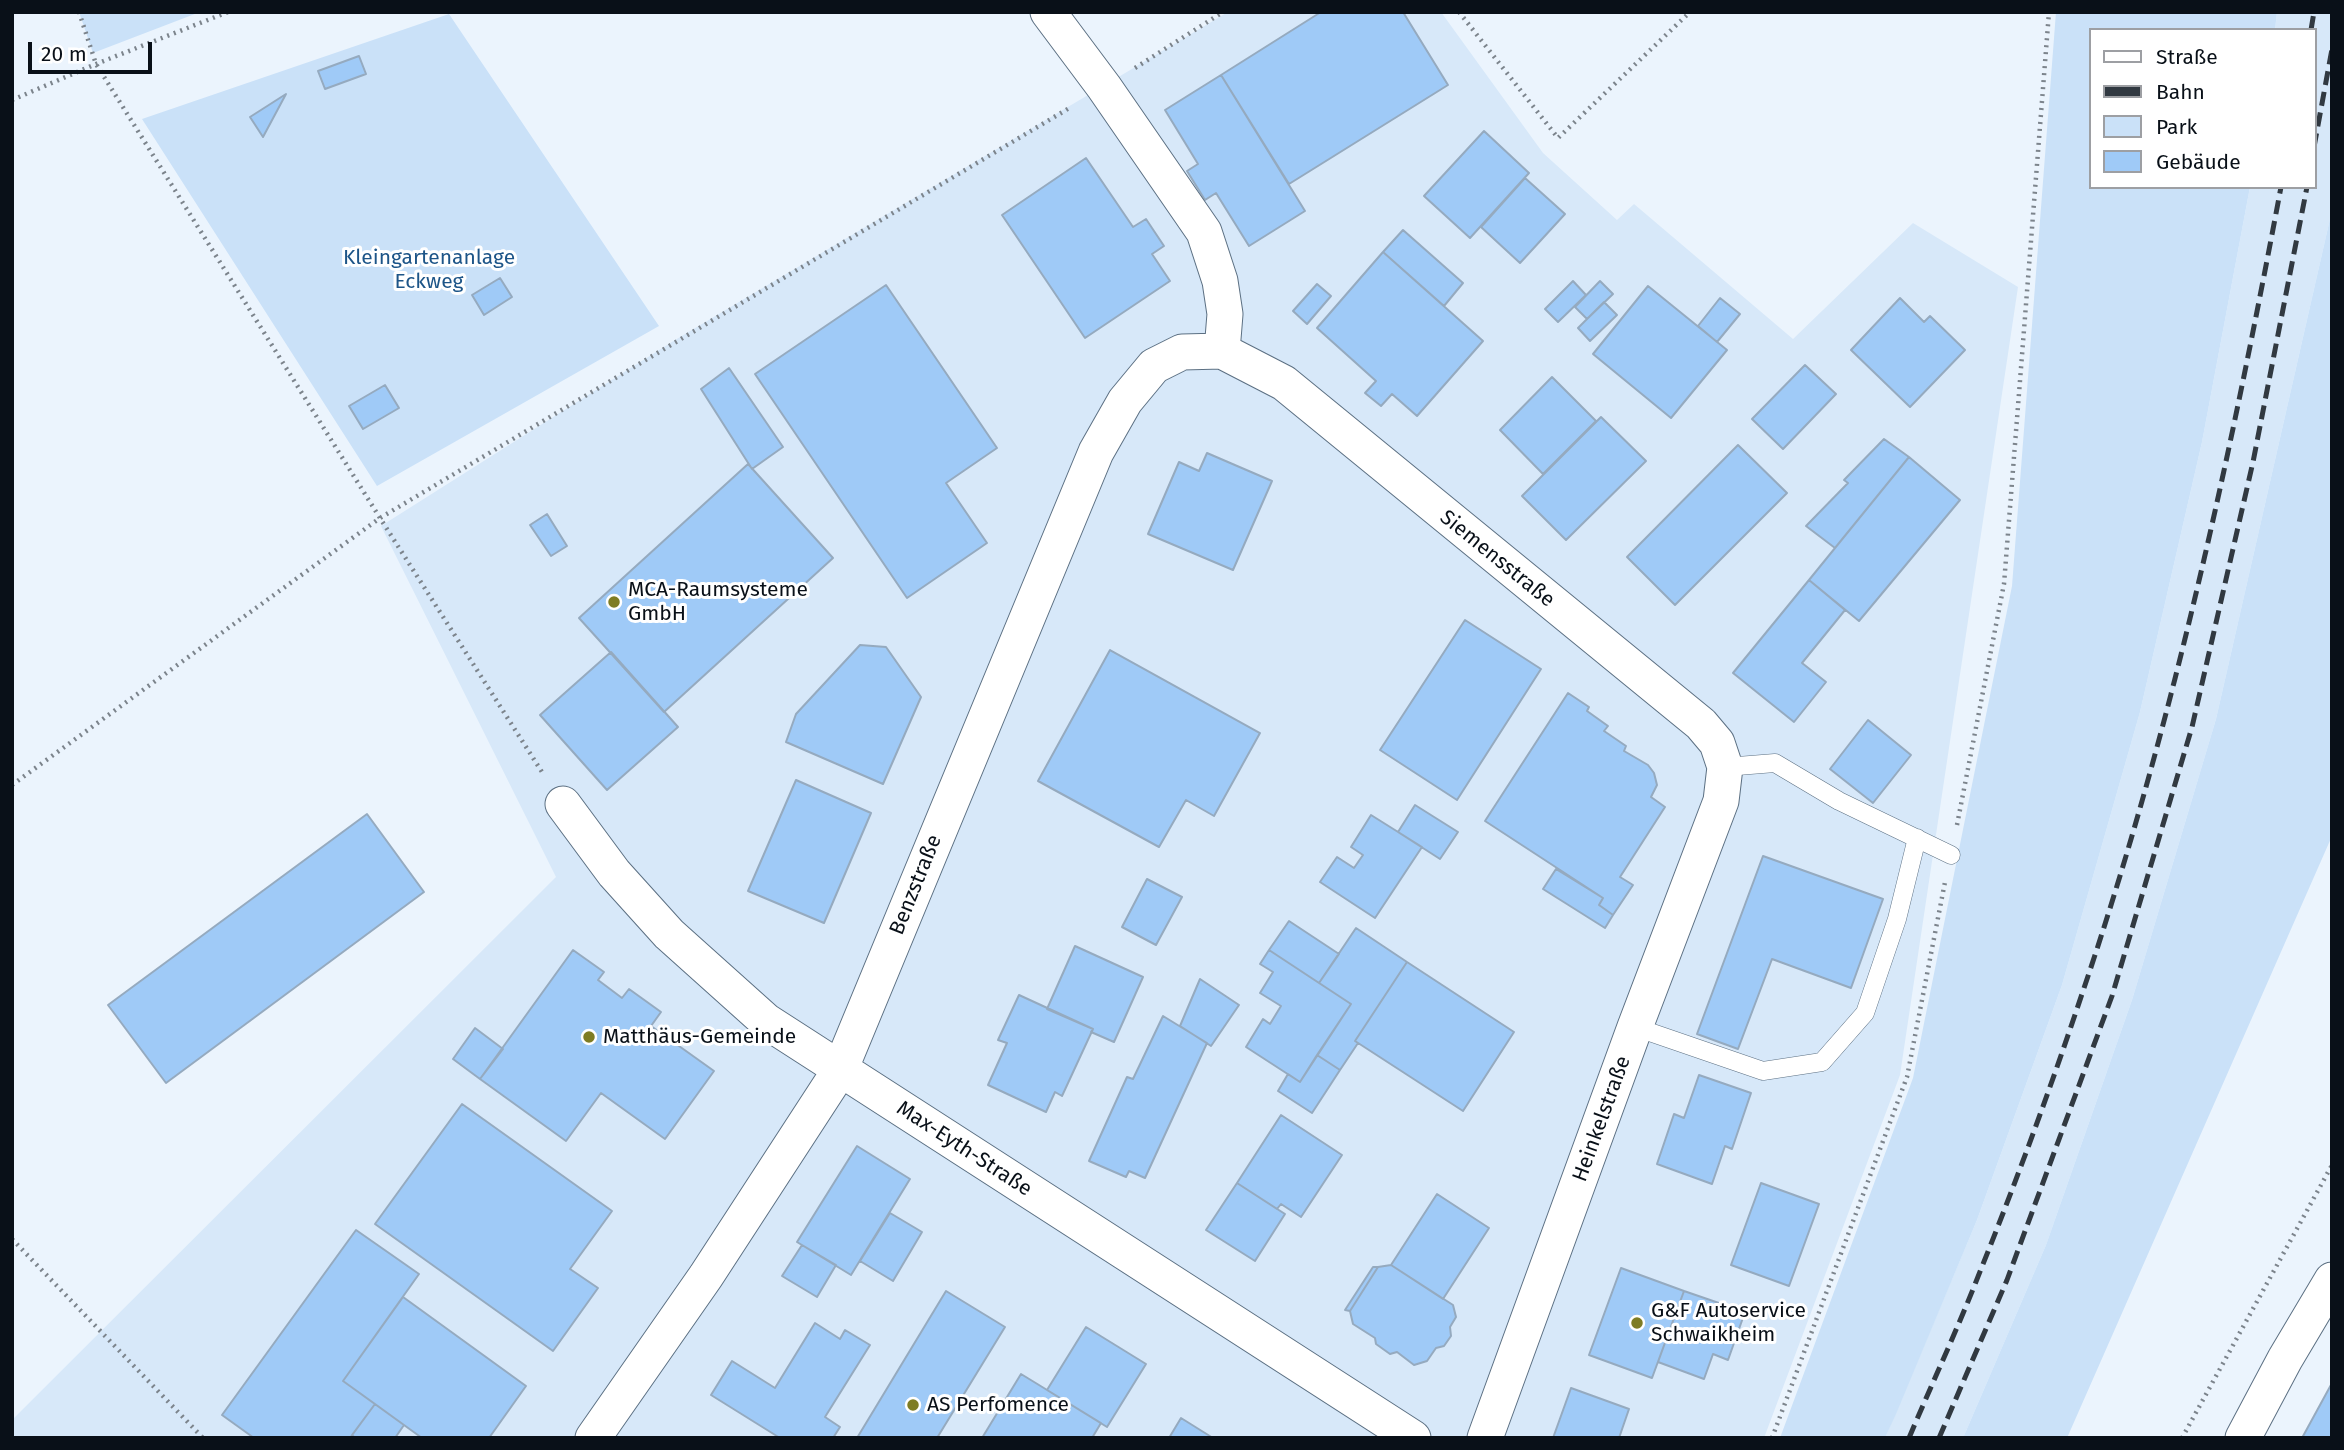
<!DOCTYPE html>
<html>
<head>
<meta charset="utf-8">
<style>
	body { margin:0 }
	#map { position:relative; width:2344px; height:1450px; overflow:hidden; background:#ebf4fd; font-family:"Fira Sans",sans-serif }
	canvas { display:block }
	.frame { position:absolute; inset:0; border:14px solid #091018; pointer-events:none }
	.legend { position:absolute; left:2089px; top:28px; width:228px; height:161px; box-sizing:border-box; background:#fff; border:2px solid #9d9fa3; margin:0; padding:9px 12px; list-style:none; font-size:21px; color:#091018 }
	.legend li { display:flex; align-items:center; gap:14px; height:35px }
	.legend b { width:35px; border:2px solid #9d9fa3 }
	.scale { position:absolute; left:28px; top:42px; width:124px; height:32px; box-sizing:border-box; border:4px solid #091018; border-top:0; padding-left:9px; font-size:21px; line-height:24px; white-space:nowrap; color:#091018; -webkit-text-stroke:5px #fff; paint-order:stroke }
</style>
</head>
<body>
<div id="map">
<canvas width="2344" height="1450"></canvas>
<div class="frame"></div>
<ul class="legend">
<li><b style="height:9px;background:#fff"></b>Straße</li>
<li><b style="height:9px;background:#313941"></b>Bahn</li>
<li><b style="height:19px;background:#cae1f8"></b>Park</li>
<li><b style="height:19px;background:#9fcaf7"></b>Gebäude</li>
</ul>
<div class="scale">20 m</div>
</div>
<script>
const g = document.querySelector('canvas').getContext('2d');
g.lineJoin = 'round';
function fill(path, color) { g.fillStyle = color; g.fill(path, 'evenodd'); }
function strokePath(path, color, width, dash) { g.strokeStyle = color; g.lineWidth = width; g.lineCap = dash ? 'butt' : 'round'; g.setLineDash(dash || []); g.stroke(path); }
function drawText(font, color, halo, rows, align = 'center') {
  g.font = font + ' "Fira Sans",sans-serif'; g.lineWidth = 6; g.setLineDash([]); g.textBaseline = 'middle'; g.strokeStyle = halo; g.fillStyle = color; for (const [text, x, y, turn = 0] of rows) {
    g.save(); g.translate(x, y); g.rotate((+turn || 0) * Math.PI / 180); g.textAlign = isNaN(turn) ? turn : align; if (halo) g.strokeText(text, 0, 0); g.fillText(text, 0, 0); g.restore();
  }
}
const built = new Path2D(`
	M1228 12H1441L1543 153 1617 220 1634 204 1793 339 1913 223 2018 287 1900 1075 1764 1438H12V1420L556 877 381 526 675 340Z
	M2277 12H2332V210L2216 719 2132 1000 2046 1245 1963 1438H1885L1977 1220 2062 985 2140 712 2202 442 2250 187H2314V30H2275Z`);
const green = new Path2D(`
	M79 12H200L93 53Z
	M2056 12H2277L2275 30H2090V187H2250L2202 442 2140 712 2062 985 1977 1220 1896 1414 1885 1438H1780L1913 1078 2012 586Z
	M449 14 659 326 377 486 142 119Z
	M2332 210V836L2067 1438H1963L2046 1245 2132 1000 2216 719Z`);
const building = new Path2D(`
	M1321 12H1403L1448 85 1289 184 1221 75Z
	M359 56 366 74 325 89 318 71Z
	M1221 75 1305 211 1249 246 1216 193 1205 200 1187 171 1198 164 1165 110Z
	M286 94 263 137 250 117Z
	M1484 131 1529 173 1470 238 1424 196Z
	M1086 158 1133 227 1146 219 1164 246 1152 254 1170 281 1085 338 1002 215Z
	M1525 178 1565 214 1520 263 1481 227Z
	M1403 230 1463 283 1444 306 1383 252Z
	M1383 252 1483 341 1417 416 1392 394 1381 406 1365 393 1376 381 1317 328Z
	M500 278 512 297 484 315 472 295Z
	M1573 281 1586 295 1558 322 1545 309Z
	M1600 281 1613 294 1587 319 1575 307Z
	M1317 284 1331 296 1307 324 1293 311Z
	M886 285 997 448 946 483 987 543 907 598 755 374Z
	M1648 286 1727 350 1671 418 1593 354Z
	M1720 298 1740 314 1717 342 1698 326Z
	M1900 298 1924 322 1930 316 1965 350 1910 407 1851 350Z
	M1604 302 1617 315 1590 341 1578 328Z
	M1805 365 1836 394 1783 449 1752 419Z
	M729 368 783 447 752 469 701 389Z
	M1552 377 1596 421 1543 474 1500 430Z
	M385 385 399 408 363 429 349 406Z
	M1601 417 1646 461 1566 540 1522 496Z
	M1884 439 1909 457 1835 548 1806 526 1848 483 1844 480Z
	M1738 445 1787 493 1675 605 1627 557Z
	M1207 453 1272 481 1233 570 1148 534 1179 462 1199 471Z
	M1909 457 1960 500 1859 621 1809 580Z
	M748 464 833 558 664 712 579 618Z
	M547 514 567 546 551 556 530 525Z
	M1809 580 1845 610 1802 663 1826 682 1794 722 1733 673Z
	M1465 620 1541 669 1457 800 1380 750Z
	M860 645 886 647 921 697 883 784 786 742 796 714Z
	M1110 650 1260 733 1214 816 1186 800 1159 847 1038 781Z
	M611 652 678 727 607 790 540 715Z
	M1568 693 1589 707 1587 711 1608 726 1604 731 1626 746 1624 751 1648 765 1654 773 1657 785 1651 797 1665 807 1620 877 1633 885 1613 915 1599 905 1603 898 1485 821Z
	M1868 720 1911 755 1873 803 1830 769Z
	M796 780 871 813 824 923 748 891Z
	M1415 805 1458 832 1440 859 1398 832Z
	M367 814 424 892 166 1083 108 1005Z
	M1371 815 1422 847 1375 918 1320 882 1337 857 1354 868 1363 855 1351 847Z
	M1763 856 1883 899 1851 988 1772 959 1738 1049 1697 1034Z
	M1556 869 1603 898 1599 905 1613 915 1605 928 1543 889Z
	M1147 879 1182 897 1156 945 1122 927Z
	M1289 921 1339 954 1319 983 1269 950Z
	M1356 928 1407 962 1355 1041 1358 1043 1340 1070 1317 1055 1351 1004 1319 983Z
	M1075 946 1143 977 1114 1042 1091 1032 1093 1029 1047 1009Z
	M573 950 604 972 598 980 622 998 629 989 661 1012 651 1026 714 1071 665 1139 601 1093 566 1141 480 1079Z
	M1269 950 1351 1004 1300 1082 1246 1047 1263 1019 1270 1024 1281 1006 1260 993 1273 972 1260 964Z
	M1407 962 1514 1032 1463 1111 1355 1041Z
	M1200 979 1239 1005 1211 1046 1180 1026Z
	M1019 995 1093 1029 1062 1096 1055 1092 1046 1112 988 1085 1007 1043 998 1040Z
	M1163 1016 1207 1043 1145 1178 1129 1171 1126 1177 1089 1161 1127 1077 1133 1079Z
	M475 1028 503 1049 480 1079 453 1059Z
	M1317 1055 1340 1070 1312 1113 1278 1091 1288 1074 1300 1082Z
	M1699 1075 1751 1093 1732 1149 1725 1146 1712 1184 1657 1164 1674 1114 1684 1118Z
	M462 1104 612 1211 570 1269 598 1288 553 1351 375 1224Z
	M1281 1115 1342 1155 1301 1217 1281 1204 1277 1209 1237 1183Z
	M857 1146 910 1179 851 1275 797 1242Z
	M1237 1183 1285 1214 1255 1261 1206 1230Z
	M1761 1183 1819 1204 1789 1286 1731 1265Z
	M1437 1194 1489 1228 1443 1299 1391 1265Z
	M890 1213 922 1232 893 1281 860 1261Z
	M356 1230 419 1274 343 1381 375 1404 350 1438H254L222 1415Z
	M802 1245 836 1265 817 1297 782 1276Z
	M1391 1265 1453 1305 1456 1317 1450 1327 1451 1336 1444 1346 1436 1348 1427 1361 1414 1365 1397 1352 1390 1354 1376 1344 1375 1338 1353 1324 1350 1311 1378 1267Z
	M1373 1267H1378L1350 1311 1345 1310Z
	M1621 1268 1684 1291 1652 1378 1589 1355Z
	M946 1291 1005 1327 937 1438H857Z
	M1684 1291 1745 1312 1728 1360 1713 1354 1704 1379 1658 1362Z
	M403 1297 526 1386 489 1438H422L343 1381Z
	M815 1323 840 1339 845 1330 870 1345 825 1417 840 1427 833 1438H780L711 1395 732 1361 775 1388Z
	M1086 1327 1146 1364 1107 1427 1047 1390Z
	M1021 1374 1101 1423 1092 1438H982Z
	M2332 1383V1438H2302Z
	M1571 1388 1629 1409 1619 1438H1553Z
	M375 1404 404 1425 395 1438H355L352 1435Z
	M1181 1418 1213 1438H1169Z`);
const path = new Path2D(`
	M79 12 96 64 380 518 542 772
	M1459 12 1558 138 1690 12
	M1135 68 1223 12
	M12 100 96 64 228 12
	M12 785 380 518 1071 107
	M1957 825 2004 584 2049 12
	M12 1239 203 1438
	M1772 1438 1907 1077 1945 882
	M2182 1438 2332 1165`);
const lane = new Path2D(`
	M1725 767 1775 763 1839 801 1951 855
	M1635 1027 1763 1071 1822 1062 1865 1013 1897 919 1917 838`);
const street = new Path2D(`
	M1048 12 1104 87 1204 232 1220 281 1225 314 1222 351
	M563 804 614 873 669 934 766 1021 1413 1438
	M593 1438 706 1276 840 1070 1096 452 1125 401 1154 366 1182 352 1222 351 1284 383 1701 724 1717 743 1725 767 1721 801 1635 1027 1485 1438
	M2243 1438 2285 1359 2332 1280`);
const rail = new Path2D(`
	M2311 30 2314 12
	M2314 147 2332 49
	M1909 1438C1933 1381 1959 1326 1981 1269 2018 1177 2052 1084 2083 991 2172 729 2230 458 2281 187
	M1939 1438 2007 1280 2112 996 2192 727 2253 462 2307 187`);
const markers = [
	[614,602,7,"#7e7c23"],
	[589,1037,7,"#7e7c23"],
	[1637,1323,7,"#7e7c23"],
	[913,1405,7,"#7e7c23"]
];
const parkNames = [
	["Kleingartenanlage",429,258],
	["Eckweg",429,282]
];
const streetNames = [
	["Siemensstraße",1497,559,39],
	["Benzstraße",916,885,-68],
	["Heinkelstraße",1602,1119,-70],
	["Max-Eyth-Straße",964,1149,33]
];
const poiNames = [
	["MCA-Raumsysteme",628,590],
	["GmbH",628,614],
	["Matthäus-Gemeinde",603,1037],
	["G&F Autoservice",1651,1311],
	["Schwaikheim",1651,1335],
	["AS Perfomence",927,1405]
];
fill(built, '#d7e8f9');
fill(green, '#cae1f8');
fill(building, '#9fcaf7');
strokePath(building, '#95aabf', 2);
strokePath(lane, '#5c7083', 19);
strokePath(street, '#5c7083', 37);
strokePath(path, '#7c848c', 4.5, [2, 5]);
strokePath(lane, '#fff', 18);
strokePath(street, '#fff', 35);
strokePath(rail, '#313941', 5, [14, 7]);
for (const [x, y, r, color] of markers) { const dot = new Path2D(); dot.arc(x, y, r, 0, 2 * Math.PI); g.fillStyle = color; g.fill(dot); strokePath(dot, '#fff', 2.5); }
drawText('21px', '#1d5588', '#fff', parkNames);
drawText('21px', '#091018', '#fff', streetNames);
drawText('21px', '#091018', '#fff', poiNames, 'left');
</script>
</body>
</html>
